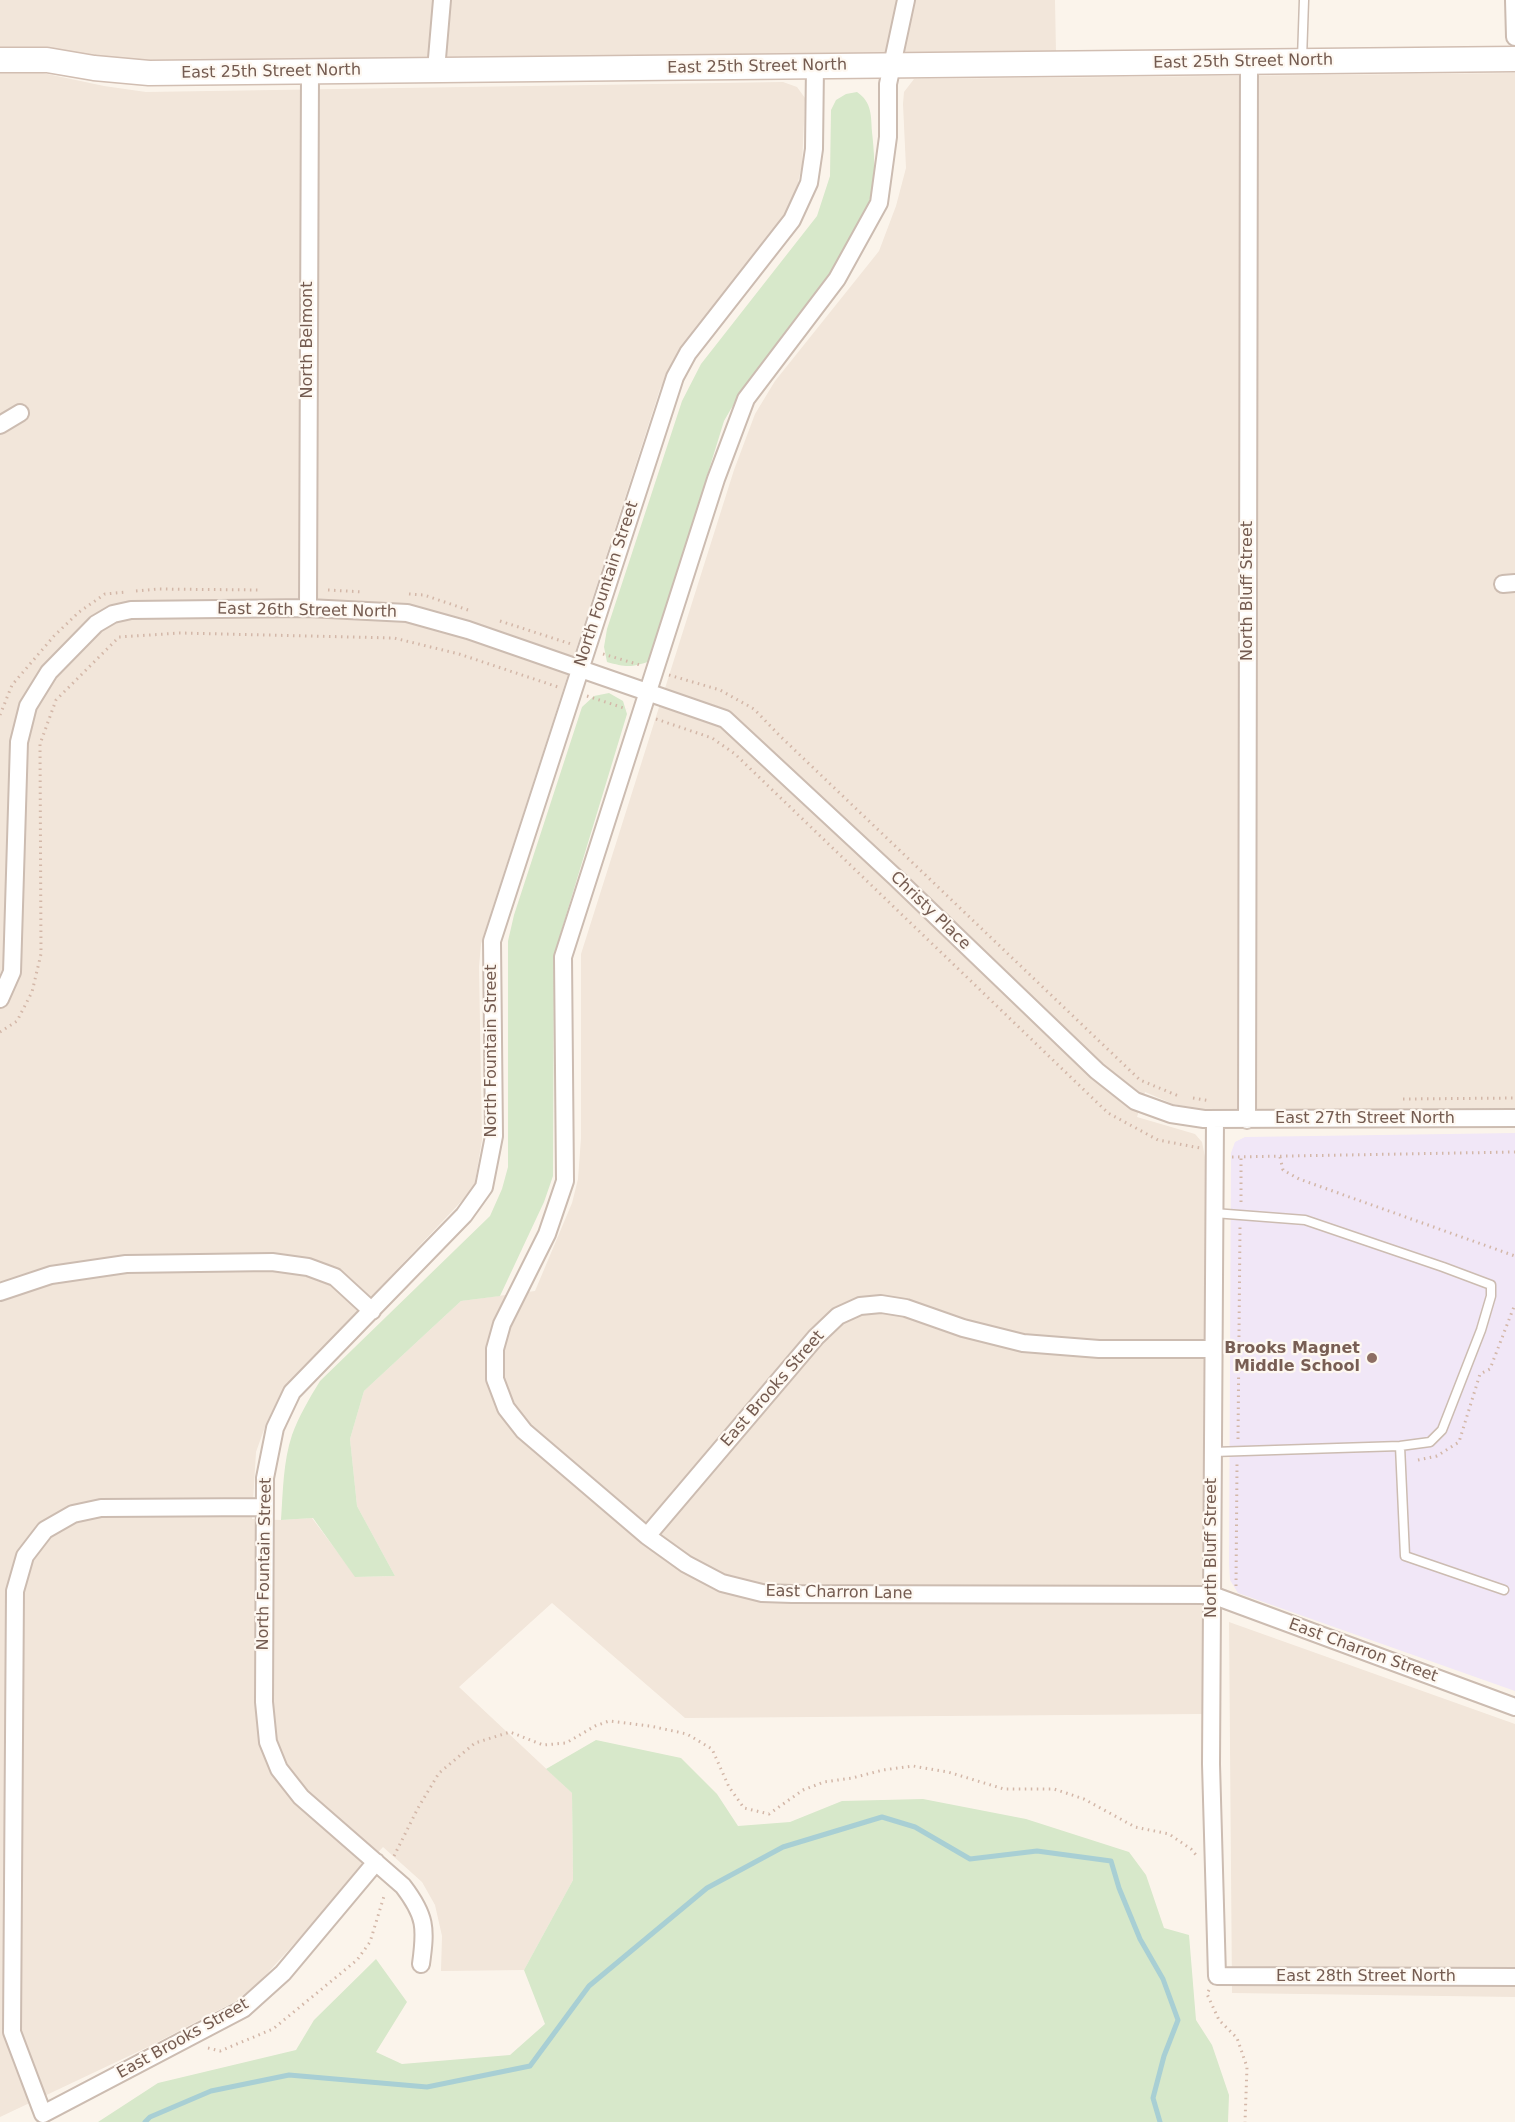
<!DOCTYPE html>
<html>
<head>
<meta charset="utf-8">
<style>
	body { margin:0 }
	canvas { display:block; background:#fbf4eb }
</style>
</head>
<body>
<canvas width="1515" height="2122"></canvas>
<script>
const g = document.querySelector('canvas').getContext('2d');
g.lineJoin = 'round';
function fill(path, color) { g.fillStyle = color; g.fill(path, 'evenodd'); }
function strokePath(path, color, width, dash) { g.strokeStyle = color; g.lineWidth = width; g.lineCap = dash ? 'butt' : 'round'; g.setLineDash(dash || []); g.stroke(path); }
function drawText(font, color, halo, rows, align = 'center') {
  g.font = font + ' "DejaVu Sans",sans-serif'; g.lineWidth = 4.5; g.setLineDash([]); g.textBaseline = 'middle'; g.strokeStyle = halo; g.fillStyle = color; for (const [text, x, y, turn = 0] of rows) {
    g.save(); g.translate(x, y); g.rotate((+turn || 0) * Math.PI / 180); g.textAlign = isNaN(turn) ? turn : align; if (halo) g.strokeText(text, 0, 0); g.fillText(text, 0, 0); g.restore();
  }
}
const residential = new Path2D(`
	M0 0H1055L1056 53 144 61 97 58 55 51 0 48Z
	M0 72H38L104 86 146 92 783 82 797 87 805 98 802 165 796 191 783 220 682 346 660 389 481 944 479 967 482 1140 474 1188 282 1391 266 1424 256 1452 252 1519 281 1520 312 1518 356 1577 395 1576 357 1506 350 1439 364 1391 461 1301 535 1291 572 1203 578 1179 581 1138V954L734 470 755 414 775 381 879 251 896 206 906 168 903 104 904 92 914 79 1515 73V1108L1206 1110 1173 1104 1145 1092 1137 1117 1195 1134 1202 1142 1205 1157 1202 1714 685 1718 552 1603 459 1687 572 1793 573 1880 524 1970 441 1971 442 1936 435 1905 422 1882 383 1847 261 1980 236 2001 150 2046 0 2117Z
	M1229 1622 1515 1724V1997L1232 1993Z`);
const education = new Path2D(`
	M1515 1133V1691L1238 1593 1230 1580 1229 1564 1231 1153 1235 1142 1245 1137Z`);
const green = new Path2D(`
	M857 92C872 102 871 116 872 132 874 150 876 174 872 192 867 211 857 228 847 245 811 308 759 359 724 421L650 661C632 668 625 667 607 662L604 647 607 629 682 401 701 364 817 216 830 176 831 110 836 100 846 94Z
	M609 693 623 701 627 714 554 955 553 1176 544 1202 500 1296 461 1301 364 1391 350 1439 357 1506 395 1576 355 1577 313 1518 281 1520C283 1492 283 1462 292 1435 299 1416 309 1399 320 1381L490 1216 502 1189 508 1167V941L514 915 582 707 594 696Z
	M596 1740 681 1758 717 1794 738 1826 790 1822 842 1801 923 1799 1026 1819 1129 1852 1146 1875 1164 1928 1189 1935 1196 2020 1212 2045 1229 2095 1228 2122H98L158 2083 296 2050 314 2020 376 1959 407 2002 376 2052 402 2064 510 2055 545 2024 524 1970 573 1880 572 1793 546 1769Z`);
const stream = new Path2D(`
	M145 2122 150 2117 211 2091 289 2075 427 2087 530 2066 589 1986 707 1888 783 1847 882 1817 915 1827 970 1859 1037 1851 1111 1861 1119 1888 1140 1939 1163 1979 1178 2020 1164 2056 1153 2098 1160 2122`);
const path = new Path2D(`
	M328 590 363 592
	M136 591 158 589 258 590
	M409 594 424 595 471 611
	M500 621 571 644
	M603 654 640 665
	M669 675 720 690 754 709 780 736 1140 1080 1181 1097
	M587 696 627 709
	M0 715 12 685 54 636 79 612 105 594 126 592
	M656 719 712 738 735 754 1108 1113 1158 1140 1200 1148
	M0 1032 17 1021 32 992 41 954 40 744 56 700 119 637 180 633 394 638 459 654 558 687
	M1193 1098 1210 1101
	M1403 1099 1515 1098
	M1232 1157 1515 1152
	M1280 1157 1283 1170 1299 1179 1515 1256
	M1241 1202V1158
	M1238 1439 1240 1227
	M1418 1460 1437 1456 1459 1442 1480 1374 1490 1369 1515 1304
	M1236 1586 1237 1464
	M394 1856 418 1808 439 1773 475 1743 510 1732 543 1745 566 1743 595 1726 609 1721 650 1726 687 1734 712 1749 729 1787 744 1808 769 1814 803 1790 824 1782 852 1778 883 1770 913 1766 948 1772 1004 1789H1054L1084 1799 1135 1827 1169 1834 1191 1849 1196 1855
	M1209 1990 1207 1994 1219 2020 1237 2038 1247 2067 1245 2122
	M208 2048 220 2051 273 2029 357 1960 370 1942 385 1893`);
const lane = new Path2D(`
	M1302 59 1304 0
	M1400 1446 1405 1556 1504 1590
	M1213 1452 1400 1446 1430 1442 1442 1430 1481 1330 1491 1296V1285L1443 1267 1305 1220 1214 1213`);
const street = new Path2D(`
	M906 0 888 84V137L879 203 837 279 746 399 716 479 563 957 565 1181 547 1234 502 1324 495 1349V1379L506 1408 524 1431 647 1536 686 1564 722 1583 762 1593 792 1594 1212 1595 1515 1707
	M1514 0 1515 37
	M436 70 442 0
	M0 425 20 413
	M1503 584 1515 583
	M308 608 310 71
	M0 999 12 972 19 742 28 706 49 672 96 624 113 614 131 610 308 608 407 613 468 630 725 719 895 877 1097 1071 1135 1101 1171 1114 1204 1119 1515 1118
	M1215 1119 1211 1764 1217 1976 1515 1977
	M1247 1120 1249 62
	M0 1292 51 1275 126 1264 272 1262 308 1267 335 1277 372 1311
	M264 1507 101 1508 73 1514 45 1530 25 1556 15 1591 12 2032 43 2114 243 2009 283 1973 376 1862
	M647 1536 816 1337 838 1316 860 1306 881 1304 906 1308 963 1328 1023 1343 1099 1349H1213
	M421 1964C426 1928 426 1916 403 1886L301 1797 279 1769 268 1742 264 1702 265 1478 275 1428 292 1392 464 1215 484 1187 494 1136 492 941 675 377 688 353 792 220 809 183 814 149 815 66`);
const secondary = new Path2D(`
	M0 60H47L94 68 149 73 1515 59`);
const markers = [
	[1372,1358,6,"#8d6e63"]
];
const streetNames = [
	["East 25th Street North",1243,62,-1],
	["East 25th Street North",757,67,-1],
	["East 25th Street North",271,72,-1],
	["North Belmont",308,340,-90],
	["North Fountain Street",607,584,-72],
	["North Bluff Street",1248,591,-90],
	["East 26th Street North",307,611,1],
	["Christy Place",930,911,44],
	["North Fountain Street",492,1051,-90],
	["East 27th Street North",1365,1119],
	["East Brooks Street",773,1389,-49],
	["North Bluff Street",1212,1548,-90],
	["North Fountain Street",265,1564,-89],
	["East Charron Lane",839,1593,1],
	["East Charron Street",1363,1651,20],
	["East 28th Street North",1366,1977],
	["East Brooks Street",183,2039,-29]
];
const educationNames = [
	["Brooks Magnet",1360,1349],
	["Middle School",1360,1367]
];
fill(residential, '#f2e6da');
fill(education, '#f1e7f7');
fill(green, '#d7e8ca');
strokePath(stream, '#a8cfd4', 5);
strokePath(lane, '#ccbcb1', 11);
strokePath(street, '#ccbcb1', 20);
strokePath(secondary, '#d1beb2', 27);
strokePath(path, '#d3b7a8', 3, [1.5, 4.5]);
strokePath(lane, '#fff', 8);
strokePath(street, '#fff', 16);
strokePath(secondary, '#fff', 24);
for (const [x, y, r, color] of markers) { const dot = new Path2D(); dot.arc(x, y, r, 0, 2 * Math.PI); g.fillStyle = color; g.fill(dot); strokePath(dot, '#fef8f1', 2); }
drawText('16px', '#745b50', '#fef8f1', streetNames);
drawText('bold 16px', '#785e54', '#fef8f1', educationNames, 'right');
</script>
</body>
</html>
